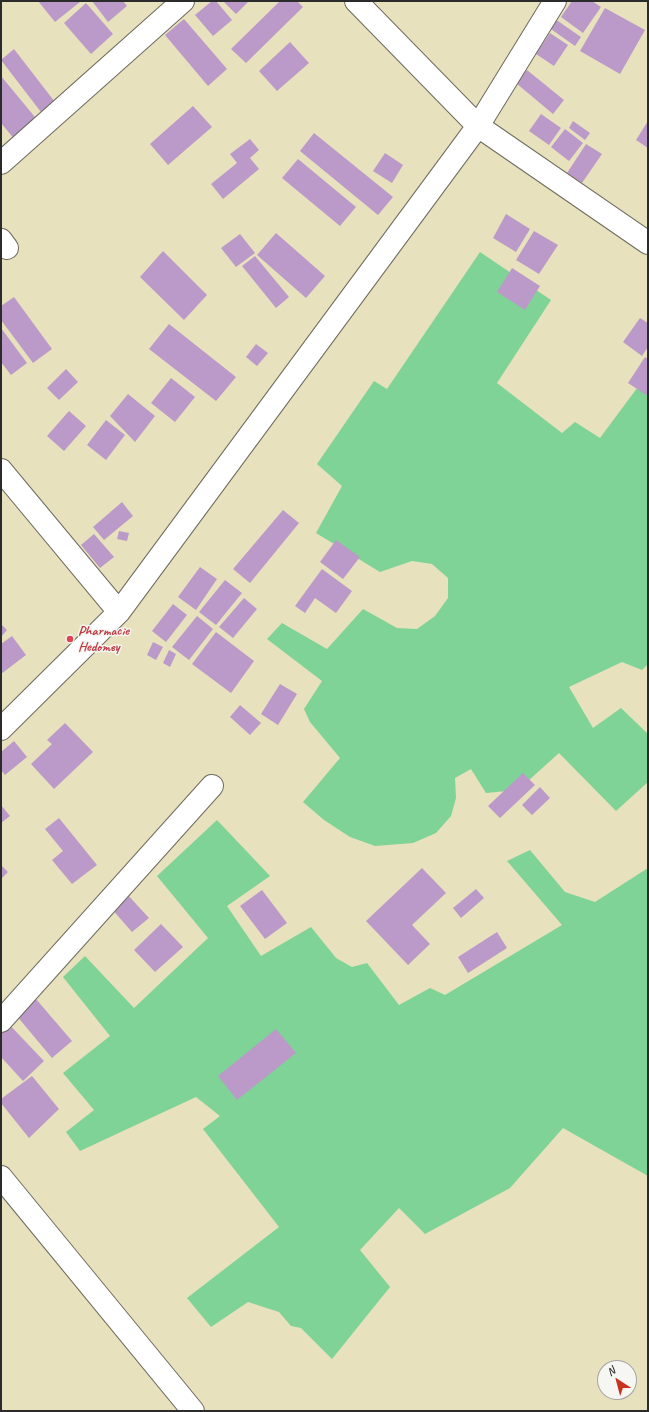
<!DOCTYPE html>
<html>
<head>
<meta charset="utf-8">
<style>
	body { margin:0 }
	#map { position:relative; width:649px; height:1412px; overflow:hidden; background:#e7e1be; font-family:Caveat,sans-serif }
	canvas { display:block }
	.frame { position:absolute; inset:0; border:2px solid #2b2b2b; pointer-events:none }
	.north { position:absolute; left:597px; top:1360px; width:40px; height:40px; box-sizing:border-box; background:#f6f6f2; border:1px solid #a5a5a2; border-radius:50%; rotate:324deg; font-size:11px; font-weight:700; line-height:16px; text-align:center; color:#2b2b2b }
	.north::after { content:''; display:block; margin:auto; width:14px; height:18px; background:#c8321e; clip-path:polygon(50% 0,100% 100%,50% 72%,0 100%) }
</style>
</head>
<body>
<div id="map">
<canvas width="649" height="1412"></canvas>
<div class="frame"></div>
<div class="north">N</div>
</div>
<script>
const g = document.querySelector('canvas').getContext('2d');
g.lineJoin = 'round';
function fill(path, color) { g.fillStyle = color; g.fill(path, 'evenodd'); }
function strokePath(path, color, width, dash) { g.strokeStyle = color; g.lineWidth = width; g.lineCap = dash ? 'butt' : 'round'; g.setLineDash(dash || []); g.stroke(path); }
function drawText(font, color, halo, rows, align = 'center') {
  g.font = font + ' Caveat,sans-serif'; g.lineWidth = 3; g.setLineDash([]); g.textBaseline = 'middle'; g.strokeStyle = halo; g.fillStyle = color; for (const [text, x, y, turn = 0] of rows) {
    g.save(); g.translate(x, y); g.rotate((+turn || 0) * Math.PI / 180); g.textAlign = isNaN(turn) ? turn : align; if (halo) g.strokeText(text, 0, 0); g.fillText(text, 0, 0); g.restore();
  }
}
const green = new Path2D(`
	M480 252 551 300 497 383 562 433 575 422 600 438 646 376 648 377V664L642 670 622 662 569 687 593 728 621 708 648 734V782L616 811 559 753 518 790 486 793 471 769 455 778 456 798 451 816 436 833 413 843 375 846 350 837 324 820 303 802 340 758 310 722 304 709 322 681 267 639 282 623 327 649 363 609 397 628 417 629 435 616 448 598V578L432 564 412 561 380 572 316 533 342 486 317 464 374 381 387 389Z
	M217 820 270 876 227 906 261 956 311 927 336 958 352 967 367 963 399 1005 430 988 445 995 562 925 507 861 530 850 565 892 595 902 648 868V1176L563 1128 510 1188 425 1234 399 1208 360 1250 390 1287 332 1359 301 1328 291 1326 279 1312 248 1302 211 1327 187 1298 279 1227 203 1129 220 1116 196 1097 80 1151 66 1132 94 1110 63 1073 110 1036 63 977 85 956 134 1008 208 938 157 876Z`);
const building = new Path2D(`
	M38 1H79L80 2 55 22Z
	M92 1H123L127 6 108 22Z
	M212 1H216L232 20 213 36 195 15Z
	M223 1H249L236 14Z
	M280 1H297L303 7 246 63 231 49Z
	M572 1H592L601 7 583 33 561 17Z
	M86 3 113 34 91 54 64 23Z
	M605 8 645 30 620 74 580 51Z
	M184 19 227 69 208 86 165 35Z
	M555 19 581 37 575 46 548 27Z
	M550 33 568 45 554 66 536 54Z
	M290 42 309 63 277 91 259 71Z
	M14 49 58 106 44 116 1 60Z
	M527 70 564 100 553 114 516 83Z
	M1 76 39 122 16 141 1 123Z
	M193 106 212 127 168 165 150 144Z
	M541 114 561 128 549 145 529 131Z
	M573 121 590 133 585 140 569 128Z
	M648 121V148L636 140Z
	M565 129 583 143 569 161 551 147Z
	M314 133 393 197 378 215 300 151Z
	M250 139 259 150 250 158 259 169 223 199 211 184 237 163 230 154Z
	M586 144 602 154 582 183 567 173Z
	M385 153 403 165 392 183 373 171Z
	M298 159 356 207 340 226 282 178Z
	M506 214 530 229 516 252 493 238Z
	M534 231 558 245 539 274 516 260Z
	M276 233 325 276 306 298 257 255Z
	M240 234 255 253 236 267 221 248Z
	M163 251 207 295 184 320 140 277Z
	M255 256 289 297 276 308 242 266Z
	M512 268 540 286 525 310 497 292Z
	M14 297 52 349 33 363 1 320V306Z
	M640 318 648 323V347L642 356 623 342Z
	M169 324 236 377 216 401 149 349Z
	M1 328 27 363 11 375 1 362Z
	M256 344 268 353 257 366 246 357Z
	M645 357 648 359V396L628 383Z
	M66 369 78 382 59 400 47 388Z
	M171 378 195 397 175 422 151 403Z
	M128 394 155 416 135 442 110 416Z
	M69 411 86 426 64 451 47 436Z
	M106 420 125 435 106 460 87 445Z
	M122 502 133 516 104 540 93 527Z
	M283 510 299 523 250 583 233 569Z
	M119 531 129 533 127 541 117 539Z
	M94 534 114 557 100 568 81 545Z
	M336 540 360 557 343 579 320 562Z
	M200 567 217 579 196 610 178 597Z
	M322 569 352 591 336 613 315 598 305 613 295 606Z
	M225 580 242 593 216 625 199 612Z
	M244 598 257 609 233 638 219 627Z
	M173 604 187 615 166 642 152 631Z
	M197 616 213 629 189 660 172 647Z
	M1 624 7 630 1 637Z
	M216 632 254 661 231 693 192 664Z
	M12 636 26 655 1 674V644Z
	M153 642 163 647 156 660 147 655Z
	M169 650 176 654 170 667 163 663Z
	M280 684 297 694 278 725 261 714Z
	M240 705 261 723 250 735 230 717Z
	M65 723 93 752 54 789 31 764 52 744 47 740Z
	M14 741 27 757 5 775 1 770V752Z
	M523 773 535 785 500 818 488 806Z
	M540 787 550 798 532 815 522 805Z
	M1 805 10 816 1 823Z
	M59 818 97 865 72 884 52 860 63 851 45 829Z
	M1 865 8 872 1 879Z
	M422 868 446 893 412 925 430 944 408 965 366 921Z
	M476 889 484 898 461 918 453 908Z
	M262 890 287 923 265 939 240 906Z
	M126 893 149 918 132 932 110 907Z
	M161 924 183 947 155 972 134 950Z
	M497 932 507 948 468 973 458 957Z
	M36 999 72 1041 52 1058 16 1015Z
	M4 1019 44 1061 23 1081 1 1057V1022Z
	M276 1029 296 1053 237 1100 218 1076Z
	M32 1076 59 1109 29 1138 1 1103V1099Z`);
const minor = new Path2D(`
	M356 1 478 126 648 243
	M1 163 183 1
	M1 240 7 248
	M1 470 119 612
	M1 729 119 612 478 126 555 1
	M1 1021 212 786
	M1 1177 193 1411`);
const markers = [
	[70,639,4,"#e0444e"]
];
const healthNames = [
	["Pharmacie",78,631],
	["Hedomey",78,647]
];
fill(green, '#7fd396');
fill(building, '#bb9ac9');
strokePath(minor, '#6d6b5e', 24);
strokePath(minor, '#fff', 22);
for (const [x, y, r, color] of markers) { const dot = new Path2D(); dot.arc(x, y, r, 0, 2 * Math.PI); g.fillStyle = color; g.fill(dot); strokePath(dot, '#f6f6f2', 1.5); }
drawText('bold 14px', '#be3a42', '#f6f6f2', healthNames, 'left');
</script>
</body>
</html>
